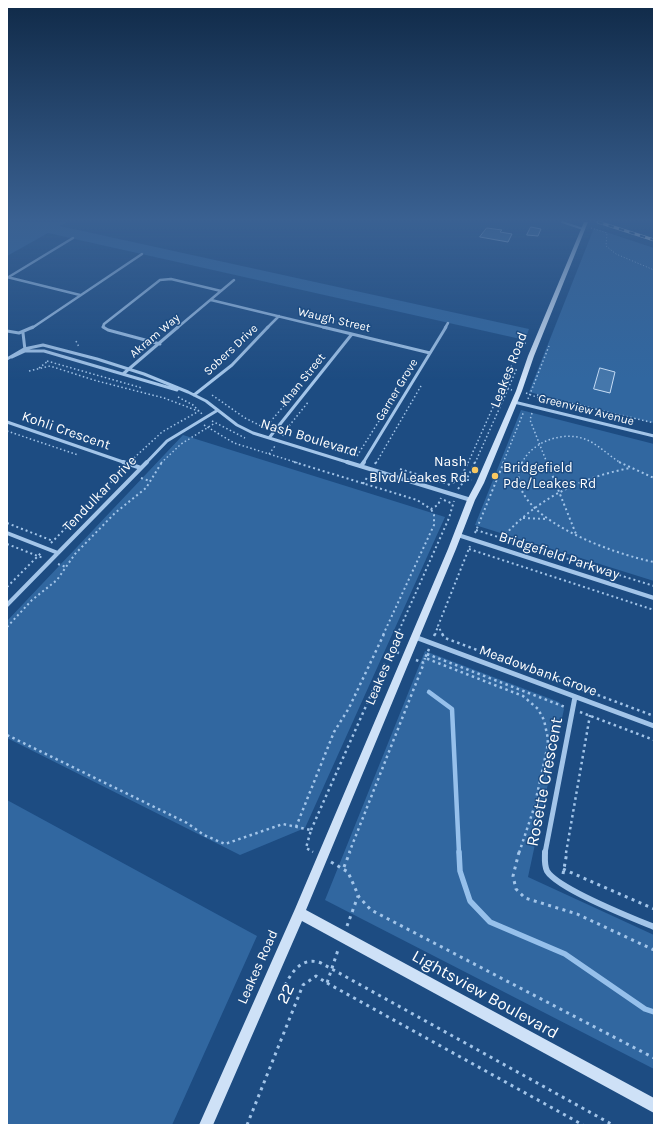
<!DOCTYPE html>
<html>
<head>
<meta charset="utf-8">
<style>
	body { margin:0 }
	#map { position:relative; width:661px; height:1132px; overflow:hidden; background:#1d4c82; font-family:Karla,sans-serif }
	canvas { display:block }
	.frame { position:absolute; inset:0; border:8px solid #fff; pointer-events:none }
</style>
</head>
<body>
<div id="map">
<canvas width="661" height="1132"></canvas>
<div class="frame"></div>
</div>
<script>
const g = document.querySelector('canvas').getContext('2d');
g.lineJoin = 'round';
function fill(path, color) { g.fillStyle = color; g.fill(path, 'evenodd'); }
function strokePath(path, color, width, dash) { g.strokeStyle = color; g.lineWidth = width; g.lineCap = dash ? 'butt' : 'round'; g.setLineDash(dash || []); g.stroke(path); }
function drawText(font, color, halo, rows, align = 'center') {
  g.font = font + ' Karla,sans-serif'; g.lineWidth = 3; g.setLineDash([]); g.textBaseline = 'middle'; g.strokeStyle = halo; g.fillStyle = color; for (const [text, x, y, turn = 0] of rows) {
    g.save(); g.translate(x, y); g.rotate((+turn || 0) * Math.PI / 180); g.textAlign = isNaN(turn) ? turn : align; if (halo) g.strokeText(text, 0, 0); g.fillText(text, 0, 0); g.restore();
  }
}
const green = new Path2D(`
	M7 222H67L60 226 529 329 525 340 48 233 7 256Z
	M594 228 654 248V423L529 392Z
	M521 410 654 444V581L475 525Z
	M183 435 445 517 305 828 240 855 7 738V621Z
	M425 651 559 702 564 709 528 877 654 935V1069L325 900Z
	M7 800 257 936 172 1125H7Z`);
const streamFar1 = new Path2D(`
	M429 692 452 709 459 853`);
const stream = new Path2D(`
	M459 852 460 871 470 901 490 922 565 954 645 1009 654 1012`);
const building = new Path2D(`
	M531 227 541 229 538 236 527 235Z
	M487 228 502 230 500 232 512 234 508 242 480 237Z
	M600 368 615 372 610 393 594 389Z`);
const pathFar4 = new Path2D(`
	M591 228 607 233 606 246 616 254 654 270`);
const pathFar3 = new Path2D(`
	M76 341 79 347
	M47 361 142 388
	M39 368 48 361
	M29 371 50 366 97 381 164 398 198 411
	M508 388 502 387 521 345 528 342
	M508 389 517 368
	M526 393 552 403
	M212 395 245 418 267 429
	M537 395 654 423
	M178 397 193 405 202 414
	M528 399 549 346
	M532 413 530 420 547 463
	M212 421 245 438
	M204 425 234 443 298 463
	M265 428 299 388
	M7 431 78 455
	M283 436 285 431 309 401
	M312 443 350 454
	M269 454 275 446
	M357 456 384 413
	M134 458 162 432 199 411
	M161 463 181 444 215 423
	M376 463 421 386
	M468 463 502 387
	M475 463 508 389 512 390
	M503 463 524 411
	M522 463C532 441 565 430 587 440 599 445 609 456 621 463`);
const pathFar2 = new Path2D(`
	M294 462 417 500 431 509 438 505 441 498
	M522 462C497 515 617 555 654 562
	M547 462 576 534
	M619 462 654 478
	M375 464 376 462
	M400 469 448 484
	M141 478 150 481
	M460 480 468 462
	M363 484 368 476
	M448 485 459 480H472
	M458 489 469 475 475 462
	M444 500 453 504
	M523 518 547 519
	M7 523 53 541
	M476 530 654 586
	M475 533 504 462
	M502 538C537 499 579 478 630 468
	M51 543 124 469
	M7 544 43 558
	M469 549 654 610
	M58 564 66 567
	M7 587 41 553
	M7 627 32 600 57 580 75 554 115 513 146 488 162 462
	M383 635 434 525V515L431 509
	M397 635 449 518 454 501
	M435 635 438 626
	M443 635 438 626 470 546`);
const pathFar1 = new Path2D(`
	M442 634 445 638 654 716
	M434 636 435 634
	M429 649 425 658 523 696 538 709 544 720 548 739 547 749 534 808 519 853
	M391 650 399 653
	M427 654 565 707
	M416 660 424 663 425 658
	M580 712 654 740
	M7 735 187 823 204 835 225 844 283 824 311 830 306 848 313 852
	M296 827 334 732 349 708 384 634
	M311 830 398 634
	M349 853 424 663
	M566 853 590 715`);
const path = new Path2D(`
	M519 852 513 876 516 889 525 898 577 914 654 950
	M331 862 348 872 359 897 371 910 654 1058
	M344 867 350 852
	M563 869 654 909
	M563 874 567 852
	M347 926 358 896
	M327 983 583 1125
	M282 992C289 976 300 955 321 963L613 1125
	M247 1125 303 985 316 976 327 983 339 947`);
const lane = new Path2D(`
	M562 222 583 229`);
const streetFar4 = new Path2D(`
	M7 277 80 295
	M7 278 73 238
	M211 300 327 328
	M32 328 142 254
	M105 328 103 327 104 324 160 280 171 279 221 291
	M177 328 234 280
	M267 328 279 316
	M445 328 448 323`);
const streetFar3 = new Path2D(`
	M103 327 108 330 160 344
	M323 327 430 353
	M7 331 19 333 33 327
	M23 333 25 350
	M12 357 25 351H44L177 390
	M7 359 24 349 43 345 97 359 144 374 188 392 206 401 237 425 253 433 350 463
	M123 374 178 327
	M194 395 232 365 268 327
	M514 402 654 436
	M7 422 126 463
	M269 438 352 334
	M146 463 167 441 218 410
	M363 463 446 327`);
const streetFar2 = new Path2D(`
	M123 462 141 468
	M347 462 471 500
	M361 466 364 462
	M7 533 58 553
	M458 535 654 598
	M7 605 147 462`);
const streetFar1 = new Path2D(`
	M415 637 654 726
	M545 853 575 697`);
const street = new Path2D(`
	M545 852C545 858 544 865 547 871 558 889 632 918 654 927`);
const secondary = new Path2D(`
	M584 222H588L534 356 522 391 484 483 475 500 456 549 306 910 654 1098V1113L302 921 213 1125H199L295 909 448 549 467 500 476 483 516 391 528 356Z`);
const rail = new Path2D(`
	M598 222 654 240`);
const markers = [
	[475,470,4,"#f9c861"],
	[495,476,4,"#f9c861"]
];
const farStreetnames = [
	["Waugh Street",334,320,13],
	["Akram Way",155,336,-40],
	["Sobers Drive",231,350,-43],
	["Khan Street",303,380,-51],
	["Garner Grove",397,390,-59],
	["Greenview Avenue",586,410,14]
];
const streetNames = [
	["Leakes Road",509,370,-69],
	["Kohli Crescent",66,431,19],
	["Nash Boulevard",309,438,17],
	["Tendulkar Drive",100,494,-46],
	["Bridgefield Parkway",559,556,18],
	["Leakes Road",385,668,-67],
	["Meadowbank Grove",538,671,20],
	["Leakes Road",258,967,-66]
];
const poiNames = [
	["Nash",467,462],
	["Blvd/Leakes Rd",467,478],
	["Bridgefield",503,468,"left"],
	["Pde/Leakes Rd",503,484,"left"]
];
const nearStreetnames = [
	["Rosette Crescent",545,782,-79],
	["22",286,994,-65],
	["Lightsview Boulevard",485,995,29]
];
fill(green, '#3167a0');
strokePath(streamFar1, '#96c0eb', 4.5);
strokePath(stream, '#96c0eb', 5.5);
fill(building, '#4577ab');
strokePath(building, '#c7def7', 1);
strokePath(pathFar4, '#a3c5e9', 1, [1, 2]);
strokePath(pathFar3, '#a3c5e9', 1.5, [1.5, 2.5]);
strokePath(pathFar2, '#a3c5e9', 2, [2, 3]);
strokePath(pathFar1, '#a3c5e9', 2.5, [2.5, 3.5]);
strokePath(path, '#a3c5e9', 3, [3, 4.5]);
strokePath(lane, '#a3c5e9', 2);
strokePath(streetFar4, '#a3c5e9', 2.5);
strokePath(streetFar3, '#a3c5e9', 3);
strokePath(streetFar2, '#a3c5e9', 4);
strokePath(streetFar1, '#a3c5e9', 5);
strokePath(street, '#a3c5e9', 6);
fill(secondary, '#cee1f7');
strokePath(rail, '#fff', 3);
strokePath(rail, '#1d4c82', 2, [5.5]);
const sky = g.createLinearGradient(0, 0, 0, 380);
sky.addColorStop(0, '#102a48');
sky.addColorStop(0.58, '#3a6192');
sky.addColorStop(1, '#3a619200');
g.fillStyle = sky;
g.fillRect(0, 0, 661, 380);
for (const [x, y, r, color] of markers) { const dot = new Path2D(); dot.arc(x, y, r, 0, 2 * Math.PI); g.fillStyle = color; g.fill(dot); strokePath(dot, '#1d4c82', 1.5); }
drawText('12px', '#fff', '#1d4c82', farStreetnames);
drawText('14px', '#fff', '#1d4c82', streetNames);
drawText('14px', '#fff', '#1d4c82', poiNames, 'right');
drawText('17px', '#fff', '#1d4c82', nearStreetnames);
</script>
</body>
</html>
